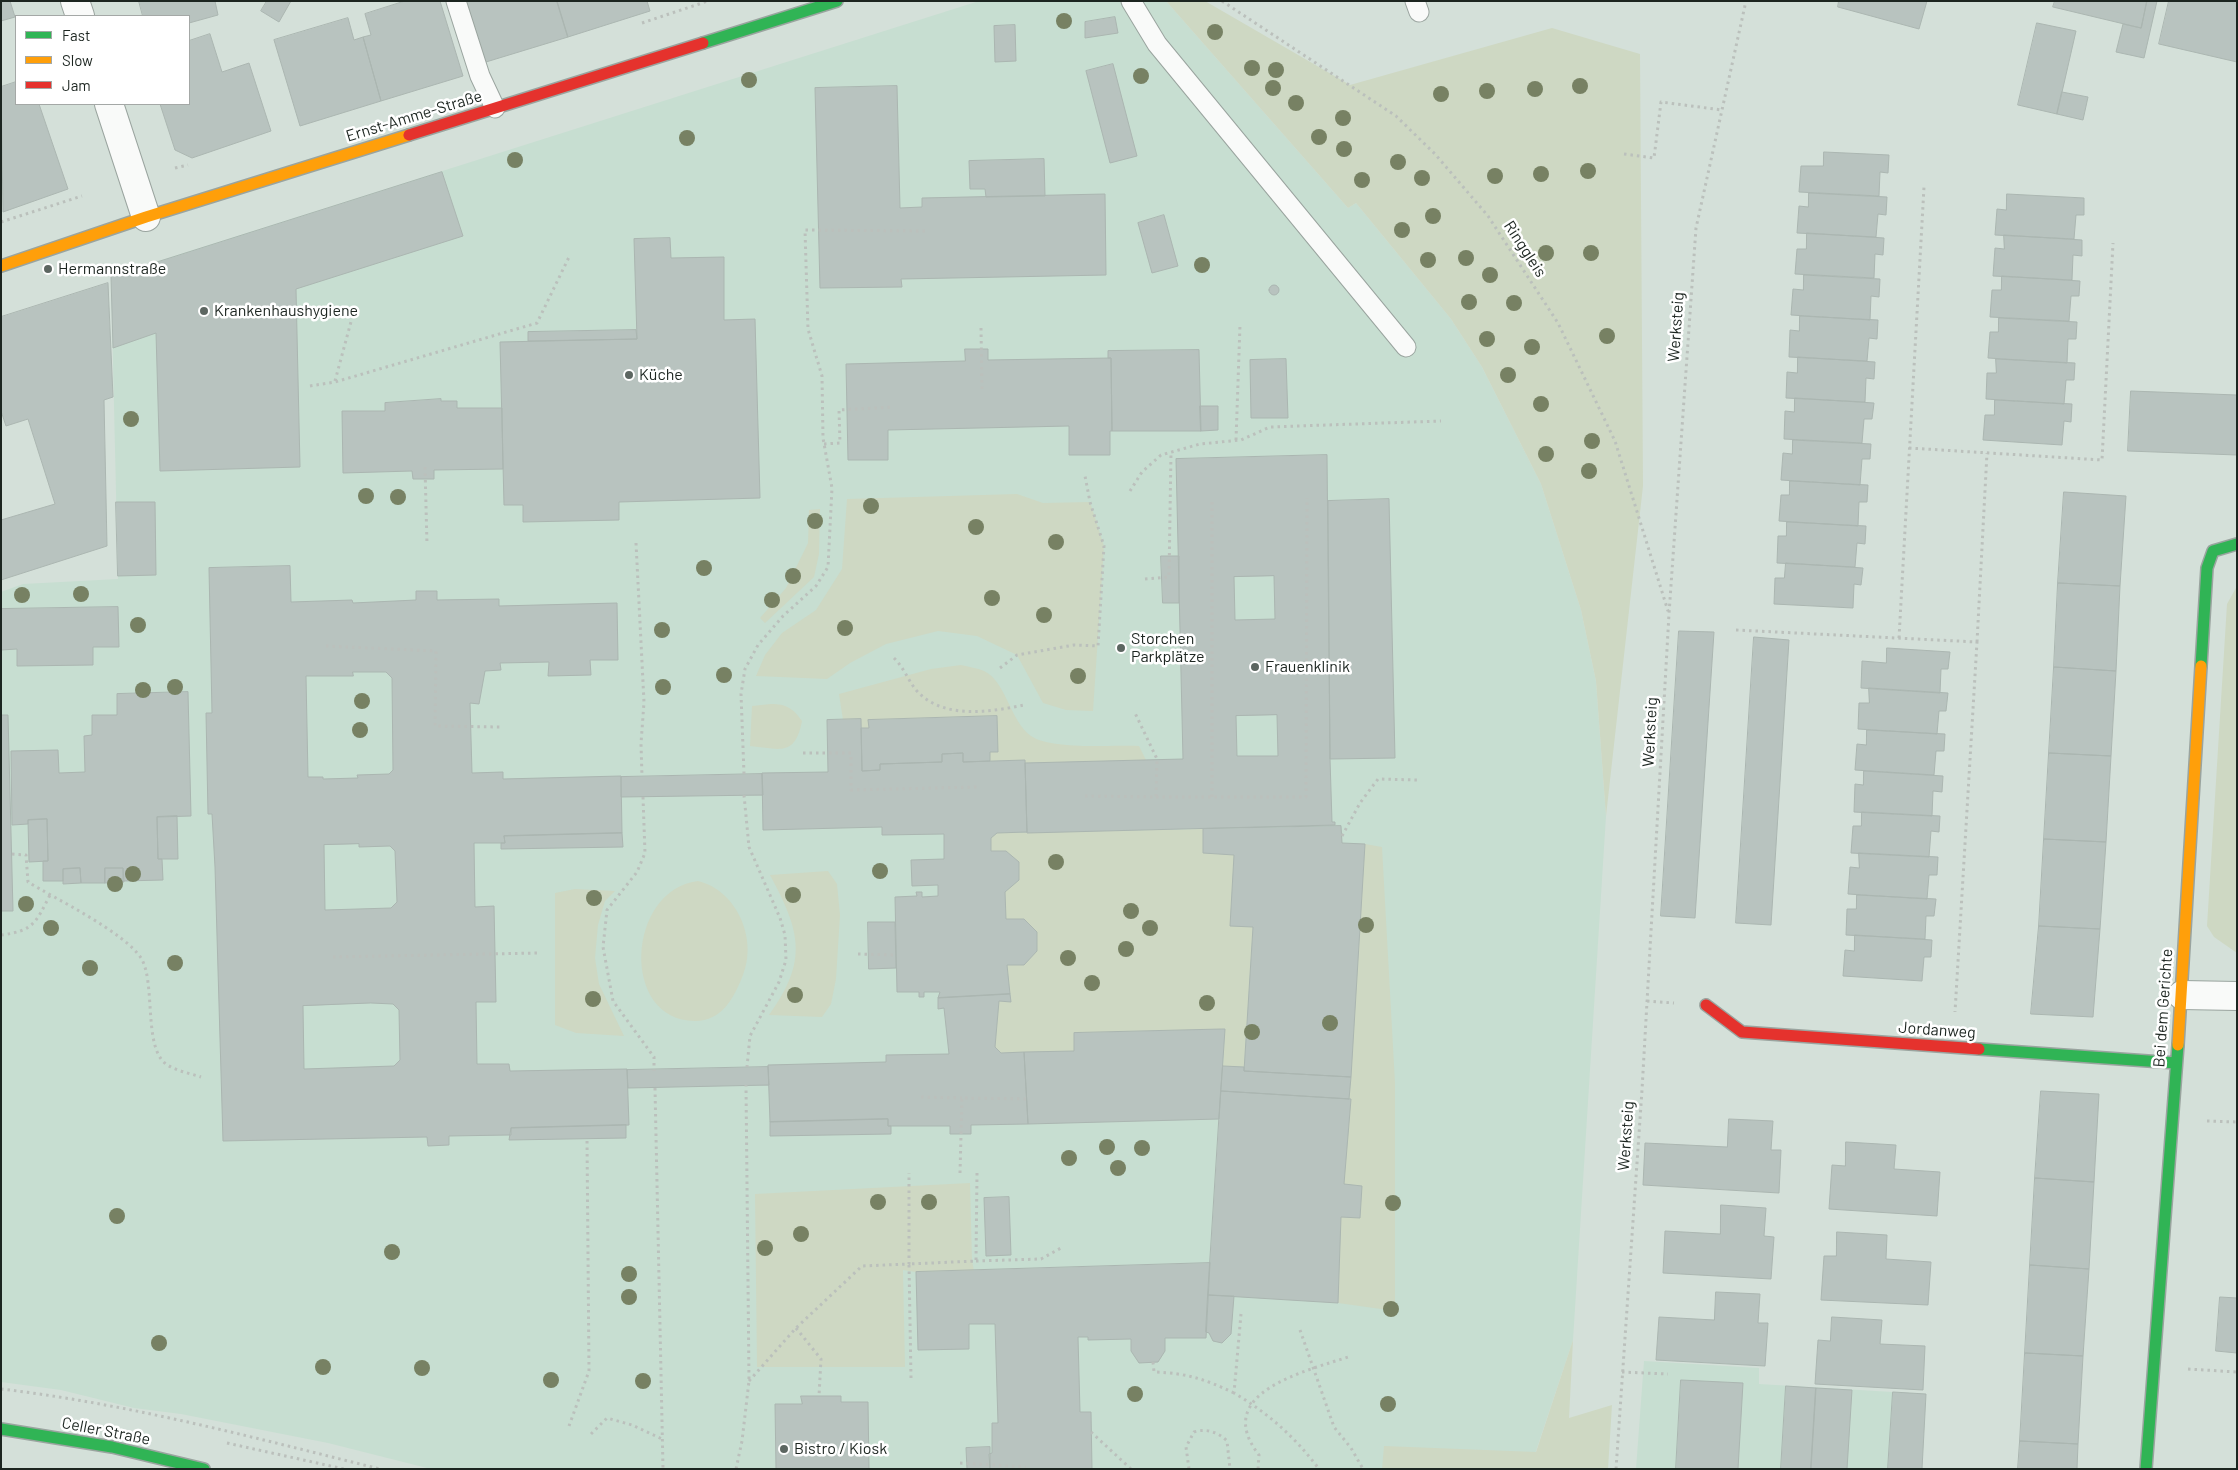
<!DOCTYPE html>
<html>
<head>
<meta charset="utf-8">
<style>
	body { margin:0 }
	#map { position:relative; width:2238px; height:1470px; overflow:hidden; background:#d4e0d9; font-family:Barlow,sans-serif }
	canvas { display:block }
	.frame { position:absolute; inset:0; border:2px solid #1c2520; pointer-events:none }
	.legend { position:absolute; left:15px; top:15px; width:175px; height:90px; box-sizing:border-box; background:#fff; border:1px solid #a4a8a6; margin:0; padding:6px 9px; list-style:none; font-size:15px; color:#1c2520 }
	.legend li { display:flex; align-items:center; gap:10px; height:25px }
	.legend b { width:25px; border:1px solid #a4a8a6 }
</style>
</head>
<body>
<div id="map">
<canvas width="2238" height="1470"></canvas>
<div class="frame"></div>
<ul class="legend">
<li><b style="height:6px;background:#30b455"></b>Fast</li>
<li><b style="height:6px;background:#ff9f0a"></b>Slow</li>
<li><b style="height:6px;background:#e5322d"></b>Jam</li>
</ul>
</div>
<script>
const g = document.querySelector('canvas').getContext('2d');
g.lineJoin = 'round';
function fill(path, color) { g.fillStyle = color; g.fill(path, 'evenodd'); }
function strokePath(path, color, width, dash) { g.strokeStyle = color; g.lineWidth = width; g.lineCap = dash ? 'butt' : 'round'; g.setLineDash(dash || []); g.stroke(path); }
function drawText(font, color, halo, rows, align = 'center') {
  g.font = font + ' Barlow,sans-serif'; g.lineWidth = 5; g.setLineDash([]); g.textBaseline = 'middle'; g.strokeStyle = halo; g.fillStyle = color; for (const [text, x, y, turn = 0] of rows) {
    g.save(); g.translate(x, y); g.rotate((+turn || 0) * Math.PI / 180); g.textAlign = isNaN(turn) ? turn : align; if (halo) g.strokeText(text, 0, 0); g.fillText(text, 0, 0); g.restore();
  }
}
const built = new Path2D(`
	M979 1H1166L1348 208 1356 203 1451 319 1482 367 1541 484 1581 610 1596 681 1606 816 1573 1340 1530 1469H431L328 1443 181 1414 134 1408 61 1390 1 1382V592L23 584 118 579 111 276Z
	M1644 1361 1759 1368V1384L1926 1394 1922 1469H1636Z`);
const green = new Path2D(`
	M1166 1H1205L1350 85 1552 28 1640 54 1643 486 1606 816 1596 681 1581 610 1541 484 1482 367 1451 319 1356 203 1348 208Z
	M1017 494 1043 503 1090 502 1104 546 1093 711 1066 710 1043 703 1017 655 977 636 938 631 886 644 850 663 827 679 756 676 765 655 782 633 816 610 842 569 847 499Z
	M820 509 819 554 814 577 765 623 760 618 786 588 808 543 809 510Z
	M2237 586V953L2214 937 2207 926 2227 604Z
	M961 665C969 667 977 668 984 671 1006 681 1010 721 1031 736 1051 750 1113 745 1139 746L1146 760 1025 763V760L990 761V752L998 751 997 716 869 720V728H861L843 720 839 694 931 669Z
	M771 704C786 704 793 708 802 721 795 757 780 749 750 746L752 706Z
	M1203 829 1204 853 1234 855 1230 926 1253 927 1244 1067 1223 1066 1225 1029H1223L1074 1033V1051L1001 1053 995 1047 999 1001 1011 1002 1007 965H1024L1037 951V932L1024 919H1006L1005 892 1019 880V863L1006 851H991V838L997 833Z
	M1365 844 1382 847 1395 1083V1311L1338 1303 1341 1217 1360 1218 1362 1186 1344 1184Z
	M828 871 837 884 840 915 836 979 831 1004 822 1017 769 1015C809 960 800 931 770 875Z
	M698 881C736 890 758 938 743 975 734 998 722 1021 695 1021 620 1021 626 890 698 881Z
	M575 889 615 891 605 901 598 925 595 958 599 984 624 1036 576 1033 555 1025V893Z
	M970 1183 972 1261 974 1271 916 1272 903 1270 905 1367H757L755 1194Z
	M1573 1340 1569 1418 1612 1405 1608 1469H1382L1384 1446 1536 1452Z`);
const building = new Path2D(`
	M1 1H10L15 17 1 21Z
	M139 1H215L218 15 189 23V16H143Z
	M267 1H291L279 22 261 11Z
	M405 1H440L463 76 381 101 363 37 371 35 365 14Z
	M467 1H557L568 37 486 62Z
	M557 1H647L650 11 568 37Z
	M1839 1H1927L1919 29 1838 7Z
	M2055 1H2147L2141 28 2053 7Z
	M2147 1H2157L2144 58 2116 52 2123 24 2141 28Z
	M2169 1H2237V62L2159 44Z
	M1115 17 1118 33 1085 38V22Z
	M348 18 354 40 363 37 381 101 300 126 274 40Z
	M2037 23 2076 31 2057 114 2018 105Z
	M1015 25 1016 61 995 62 994 26Z
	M210 34 222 72 249 63 271 131 192 158 175 150 160 104H189V41Z
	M1113 64 1137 156 1110 163 1086 71Z
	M16 82V104H39L68 189 3 212 1 87Z
	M897 86 900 208 922 207V198L1105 194 1106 275 901 279 902 287 820 288 815 88Z
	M2062 92 2088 97 2083 120 2057 114Z
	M1824 152 1889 155 1888 173 1880 172 1879 196 1799 192 1801 166H1823Z
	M1044 159 1045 196 986 197 985 189H970L969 161Z
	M442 172 463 236 296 289 300 467 160 471 156 333 113 348 111 277Z
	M1809 193 1887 197 1886 215 1878 214 1876 237 1797 233 1799 206 1808 207Z
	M2007 194 2084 198V215H2076L2074 239 1995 235 1997 209 2006 210Z
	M1164 215 1178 266 1152 273 1138 223Z
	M1807 233 1884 238 1883 255 1875 254 1874 278 1795 274 1797 249H1806Z
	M2004 235 2082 240V256L2073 255 2072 280 1993 276 1995 248 2004 249Z
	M670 238 671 258 724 257V320L755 319 760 498 619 502V520L523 522V505H504L500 342 637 339 634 239Z
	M1804 275 1880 279 1879 297 1871 296 1870 320 1791 315 1793 289 1803 290Z
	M2002 276 2080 281 2079 296H2071L2069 321 1990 317 1992 290H2001Z
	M108 283 113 397 104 400 107 546 1 580V520L55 504 28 419 6 426 1 411V317Z
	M1269 290a5 5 0 1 1 10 0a5 5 0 1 1-10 0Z
	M1800 316 1878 320 1877 339 1869 338 1867 361 1789 357 1790 330 1799 331Z
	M1999 318 2077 322 2076 339H2068L2067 363 1988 358 1990 332H1998Z
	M636 330 637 339 528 341V332Z
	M965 349H988V360L1111 358 1112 431H1110V455H1069V426L888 430V460H848L846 364 965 361Z
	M1199 350 1201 431H1112L1111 358H1108V351Z
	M1798 357 1875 362 1874 379 1866 378 1865 402 1786 398 1787 372 1797 373Z
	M1286 359 1288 418H1251L1250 360Z
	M1996 359 2075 363 2074 380H2066L2064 404 1986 399 1987 373H1996Z
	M2131 391 2237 395V455L2128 451Z
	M1795 398 1874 403 1872 419H1864L1862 443 1784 439 1785 411 1794 412Z
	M441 399V401H457V408H502L503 469 434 470V479H413L412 471 343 473 342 411H385V403Z
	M1995 400 2072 404 2071 422 2064 421 2062 445 1983 440 1985 415H1994Z
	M1200 406H1218V430L1201 431Z
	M1793 440 1871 444 1870 459H1862L1860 485 1781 480 1783 453 1792 454Z
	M1327 455 1330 759 1332 822H1335V825L1027 833 1025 763 1183 759 1176 459ZM1274 576 1275 619 1235 620 1234 577ZM1277 715 1278 756H1237L1236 716Z
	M1790 481 1868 485 1867 502H1859L1858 526 1779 521 1781 495H1789Z
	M2064 492 2126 496 2120 586 2058 583Z
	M1389 499 1395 758 1330 759 1328 501Z
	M116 502H155L156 575 118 576Z
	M1787 522 1866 526 1865 544 1857 543 1855 567 1777 563 1778 536H1786Z
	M1161 556H1179V603H1163Z
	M1786 563 1863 568 1861 585 1854 584 1853 608 1774 604 1775 578H1784Z
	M290 566 291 602 352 600 353 603 416 600V591H437V600L499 599V606L617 603 618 660H590L591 675 548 676 549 662 500 663 501 670 485 671 479 704 470 703 472 773 503 772V779L621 776 622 833 504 836 505 843H474L475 907 494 906 496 1002H476L477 1064H509L510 1071 627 1069 629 1125 511 1128V1135H509L449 1136V1145L428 1146 427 1137 223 1141 215 867 212 814H208L206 713H212L209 568ZM353 672H386L392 678 393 770 389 774 357 775 358 778 323 779V777H308L306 676H353ZM359 844V847L390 846 395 851 397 902 391 908 325 910 324 845ZM371 1003 393 1004 399 1010 400 1060 394 1066 304 1069 303 1006Z
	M2058 583 2120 586 2116 671 2054 667Z
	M118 607 119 647H93V665L17 666V649L1 650V609Z
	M1679 631 1714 632 1695 918 1661 916Z
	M1754 637 1789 640 1771 925 1736 923Z
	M1887 648 1950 652 1948 669H1941L1940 693 1861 688 1862 661 1886 663Z
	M2054 667 2116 671 2111 756 2049 753Z
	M1869 688 1948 693 1946 711H1939L1937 734 1858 729 1859 703H1869Z
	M188 692 191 816 157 817 158 859H162L163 880 123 881V868H105V883H81L80 868 63 869V881H43V861H48L47 819 28 820V824L12 825 11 751 58 750 59 773 85 772 84 736 92 735V715H117V694Z
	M1 715H8L13 911H1Z
	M997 716 998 752H990V761L963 762V753L942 754V762L880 764V770L862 771 861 728H869L868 720Z
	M861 719 862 771 880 770V764L942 762V754L963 753V762L1025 760 1027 832 997 833 991 838V851H1006L1019 862V880L1005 892 1006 919H1024L1037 932V951L1024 965H1007L1010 994 938 998 940 992H924V997H919V992H897L895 897 917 896 916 892H922V897L938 896V885L912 886 911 860 944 859V834L882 835V827L763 830 762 773 828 772 827 720Z
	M1867 730 1945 734 1944 751H1936L1934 775 1855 770 1857 744 1866 745Z
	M2049 753 2111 756 2106 842 2044 839Z
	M1864 771 1943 776 1942 792 1933 791 1932 816 1854 812 1855 784 1863 785Z
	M762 774 763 795 621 797V777Z
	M1862 812 1940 816 1939 832 1931 831 1929 857 1851 853 1853 826H1861Z
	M177 816 178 859H158L157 817Z
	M47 819 48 861 29 862 28 820Z
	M1341 826 1342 843 1365 844 1351 1077 1244 1071 1253 927 1230 926 1234 855 1203 853V829Z
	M622 833 623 847 501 849V843H505L504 836Z
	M2044 839 2106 842 2100 929 2039 926Z
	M1859 853 1938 857 1937 875H1929L1927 899 1848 894 1850 867 1859 868Z
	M80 868 81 883 63 884V869Z
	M105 868H123L124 882 105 883Z
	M1857 895 1936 899 1934 916H1926L1925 939 1846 935 1847 909H1856Z
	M868 922H895L896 968 869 969Z
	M2039 926 2100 929 2093 1017 2031 1014Z
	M1855 935 1932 940 1931 957H1924L1922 981 1843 976 1845 950 1854 951Z
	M1010 994 1011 1002 999 1001 995 1047 1001 1053 1024 1052 1028 1124 971 1125V1134H950V1126H888V1119L770 1122 768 1065 886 1062V1055L949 1054 944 1008 938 1009V998Z
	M1222 1029H1225L1219 1119 1028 1124 1024 1052 1074 1051V1033Z
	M1223 1066 1244 1067V1071L1351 1077 1349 1099 1221 1091Z
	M768 1067 769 1085 628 1088 627 1070Z
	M1221 1091 1351 1099 1344 1184 1362 1186 1360 1218 1341 1217 1338 1303 1208 1295Z
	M2041 1091 2099 1094 2094 1182 2035 1178Z
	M888 1119V1126H891V1134L770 1136V1122Z
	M1729 1119 1773 1121 1771 1150H1781L1779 1193 1643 1185 1645 1143 1727 1147Z
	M626 1125V1138L509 1140 511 1128Z
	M1846 1142 1896 1145 1894 1169 1940 1172 1937 1216 1829 1209 1832 1165 1845 1166Z
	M2035 1178 2094 1182 2089 1269 2030 1265Z
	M1009 1197 1011 1255 986 1256 984 1198Z
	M1721 1205 1766 1208 1764 1236 1774 1237 1771 1279 1663 1273 1665 1231 1720 1234Z
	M1837 1232 1887 1235 1886 1259 1931 1262 1928 1305 1821 1300 1824 1256H1836Z
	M1210 1263 1206 1338H1165V1351L1158 1362 1139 1363 1131 1351V1339L1088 1340V1337H1078L1080 1412H1091L1092 1469H990L989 1454 992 1453V1423H998L995 1324H969V1349L918 1350 916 1272Z
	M2030 1265 2089 1269 2083 1356 2025 1353Z
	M1716 1292 1760 1294 1758 1323H1768L1765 1366 1656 1360 1659 1317 1714 1320Z
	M1208 1295 1234 1296 1231 1334 1222 1343 1213 1341 1209 1333 1206 1332Z
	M2220 1297 2237 1298V1353L2216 1351Z
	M1832 1317 1882 1320 1880 1344 1925 1346 1923 1390 1815 1384 1818 1340 1830 1341Z
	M2025 1353 2083 1356 2078 1444 2020 1441Z
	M1681 1380 1743 1383 1738 1469H1676Z
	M1786 1386 1816 1388 1811 1469H1781Z
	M1816 1388 1852 1390 1847 1469H1811Z
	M1893 1392 1926 1394 1922 1469H1888Z
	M801 1396H841V1402H868L869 1469H776L775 1404H802Z
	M2020 1441 2078 1444 2077 1469H2018Z
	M990 1447V1469H967L966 1448Z`);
const path = new Path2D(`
	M1222 1 1396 116 1435 154 1488 216 1558 323 1615 441 1668 611
	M642 23 708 1
	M1624 154 1654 158 1661 102 1722 110
	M175 168 188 165
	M1 222 82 196
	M981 328 982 390
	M335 381 352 318
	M310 386 335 382 537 323 570 255
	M1236 440 1240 325
	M824 444 840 443 839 410 893 407
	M1909 448 2102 460 2113 243
	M425 467 427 545
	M1130 491 1142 472 1161 455 1200 444 1241 440 1270 427 1441 421
	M636 543 644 702 641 744 642 776
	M1145 579 1169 577 1171 452
	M1736 630 1977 642 1955 1012
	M1899 638 1924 187
	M1977 642 1987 453
	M326 646 436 651 435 726 501 727
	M894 658C904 668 908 680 916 690 942 720 990 712 1024 705
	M1000 668 1017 655 1074 645 1098 646 1104 546 1090 502 1085 476
	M803 753H851V790L978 787
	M744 774 741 694 745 669 758 645 783 616 816 586 828 567 832 488 823 438 822 376 808 329 805 230 927 231
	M744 795 749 847 780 918 785 935 786 960 779 982 750 1036 747 1067
	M1085 796 1156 797 1157 759 1135 713
	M643 797 645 853 637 872 607 910 603 947 613 1001 654 1057V1071
	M1156 797H1306L1307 498
	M1212 797V502
	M1342 836 1360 803 1378 779 1419 780
	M12 854 26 855 28 882C56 899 124 932 141 958 156 982 143 1047 166 1064 176 1071 189 1073 201 1077
	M1 935C34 931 36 922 50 895
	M858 954 896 955
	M333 957 538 953
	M1647 1001 1674 1003
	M655 1088 663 1469
	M921 1097 962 1098
	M2207 1121 2237 1122
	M960 1173 962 1098 1030 1099
	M976 1261 1041 1259 1061 1248
	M1241 1314 1234 1393C1268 1413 1295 1437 1319 1469
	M796 1328 821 1359 819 1396
	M1300 1330 1334 1427 1351 1448 1363 1469
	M1153 1362 1154 1372C1186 1373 1205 1379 1234 1393
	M2188 1369 2237 1372
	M1622 1372 1668 1374
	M911 1378 909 1264 976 1261 977 1173
	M749 1381 796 1328 862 1266 909 1264V1173
	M1 1389C130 1404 255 1438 380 1469
	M569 1426 589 1371 587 1139
	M1091 1432 1131 1469
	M591 1434 607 1418 632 1425 662 1439
	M227 1443 344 1469
	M960 1463 1026 1467
	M736 1469 742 1441 749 1381 746 1085
	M1189 1469 1186 1447 1194 1432C1206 1428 1218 1432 1227 1441L1230 1469
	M1258 1469 1259 1455C1210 1392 1307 1371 1351 1356
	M1616 1469 1642 1090 1669 614 1696 228 1746 1`);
const lane = new Path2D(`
	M456 1 480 76 495 108
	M1131 1 1157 44 1406 347
	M1415 1 1419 12`);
const street = new Path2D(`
	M75 1 80 16
	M109 104 146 217
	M2182 995 2237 996`);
const fast = new Path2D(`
	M703 43 837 1
	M2201 666 2207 568 2213 551 2237 544
	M1979 1049 2176 1063
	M1 1429 112 1447 204 1469
	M2146 1469 2178 1045`);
const slow = new Path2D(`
	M1 266 146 217 409 135
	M2178 1045 2201 666`);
const jam = new Path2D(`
	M409 135 703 43
	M1706 1005 1742 1032 1979 1049`);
const trees = [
	[1064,21],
	[1215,32],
	[1252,68],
	[1276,70],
	[1141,76],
	[749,80],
	[1580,86],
	[1273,88],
	[1535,89],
	[1487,91],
	[1441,94],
	[1296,103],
	[1343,118],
	[1319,137],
	[687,138],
	[1344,149],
	[515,160],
	[1398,162],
	[1588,171],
	[1541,174],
	[1495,176],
	[1422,178],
	[1362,180],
	[1433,216],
	[1402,230],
	[1546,253],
	[1591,253],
	[1466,258],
	[1428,260],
	[1202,265],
	[1490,275],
	[1469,302],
	[1514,303],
	[1607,336],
	[1487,339],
	[1532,347],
	[1508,375],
	[1541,404],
	[131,419],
	[1592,441],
	[1546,454],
	[1589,471],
	[366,496],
	[398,497],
	[871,506],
	[815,521],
	[976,527],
	[1056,542],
	[704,568],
	[793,576],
	[81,594],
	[22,595],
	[992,598],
	[772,600],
	[1044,615],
	[138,625],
	[845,628],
	[662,630],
	[724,675],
	[1078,676],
	[175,687],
	[663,687],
	[143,690],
	[362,701],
	[360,730],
	[1056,862],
	[880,871],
	[133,874],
	[115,884],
	[793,895],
	[594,898],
	[26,904],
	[1131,911],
	[1366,925],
	[51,928],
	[1150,928],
	[1126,949],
	[1068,958],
	[175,963],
	[90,968],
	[1092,983],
	[795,995],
	[593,999],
	[1207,1003],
	[1330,1023],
	[1252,1032],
	[1107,1147],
	[1142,1148],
	[1069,1158],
	[1118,1168],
	[878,1202],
	[929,1202],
	[1393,1203],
	[117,1216],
	[801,1234],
	[765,1248],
	[392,1252],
	[629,1274],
	[629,1297],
	[1391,1309],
	[159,1343],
	[323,1367],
	[422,1368],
	[551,1380],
	[643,1381],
	[1135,1394],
	[1388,1404]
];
const markers = [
	[48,269,5,"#5c6661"],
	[204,311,5,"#5c6661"],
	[629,375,5,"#5c6661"],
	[1121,648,5,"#5c6661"],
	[1255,667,5,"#5c6661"],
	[784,1449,5,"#5c6661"]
];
const streetNames = [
	["Ernst-Amme-Straße",414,116,-17],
	["Ringgleis",1525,249,57],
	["Werksteig",1676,327,-86],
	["Werksteig",1650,732,-87],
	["Bei dem Gerichte",2163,1008,-86],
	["Jordanweg",1937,1030,4],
	["Werksteig",1626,1136,-86],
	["Celler Straße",106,1431,11]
];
const poiNames = [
	["Hermannstraße",58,269],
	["Krankenhaushygiene",214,311],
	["Küche",639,375],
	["Storchen",1131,639],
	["Parkplätze",1131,657],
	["Frauenklinik",1265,667],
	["Bistro / Kiosk",794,1449]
];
fill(built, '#c7ded1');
fill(green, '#ced8c3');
fill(building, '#b8c3bf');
strokePath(building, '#abb6b1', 1);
strokePath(lane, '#9aa49f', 21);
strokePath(street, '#9aa49f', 30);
strokePath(fast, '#9aa49f', 14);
strokePath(slow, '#9aa49f', 14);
strokePath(jam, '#9aa49f', 14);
strokePath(path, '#bbc0bc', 3, [2.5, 4]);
strokePath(lane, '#f9faf9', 19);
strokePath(street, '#f9faf9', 28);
strokePath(fast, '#30b455', 11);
strokePath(slow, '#ff9f0a', 11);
strokePath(jam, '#e5322d', 11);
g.fillStyle = '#778163';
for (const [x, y] of trees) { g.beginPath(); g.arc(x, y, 8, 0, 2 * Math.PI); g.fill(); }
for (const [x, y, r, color] of markers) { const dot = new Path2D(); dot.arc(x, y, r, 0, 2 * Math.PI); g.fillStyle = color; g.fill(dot); strokePath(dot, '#fff', 2); }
drawText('16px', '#1c2520', '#fff', streetNames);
drawText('16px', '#1c2520', '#fff', poiNames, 'left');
</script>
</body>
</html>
